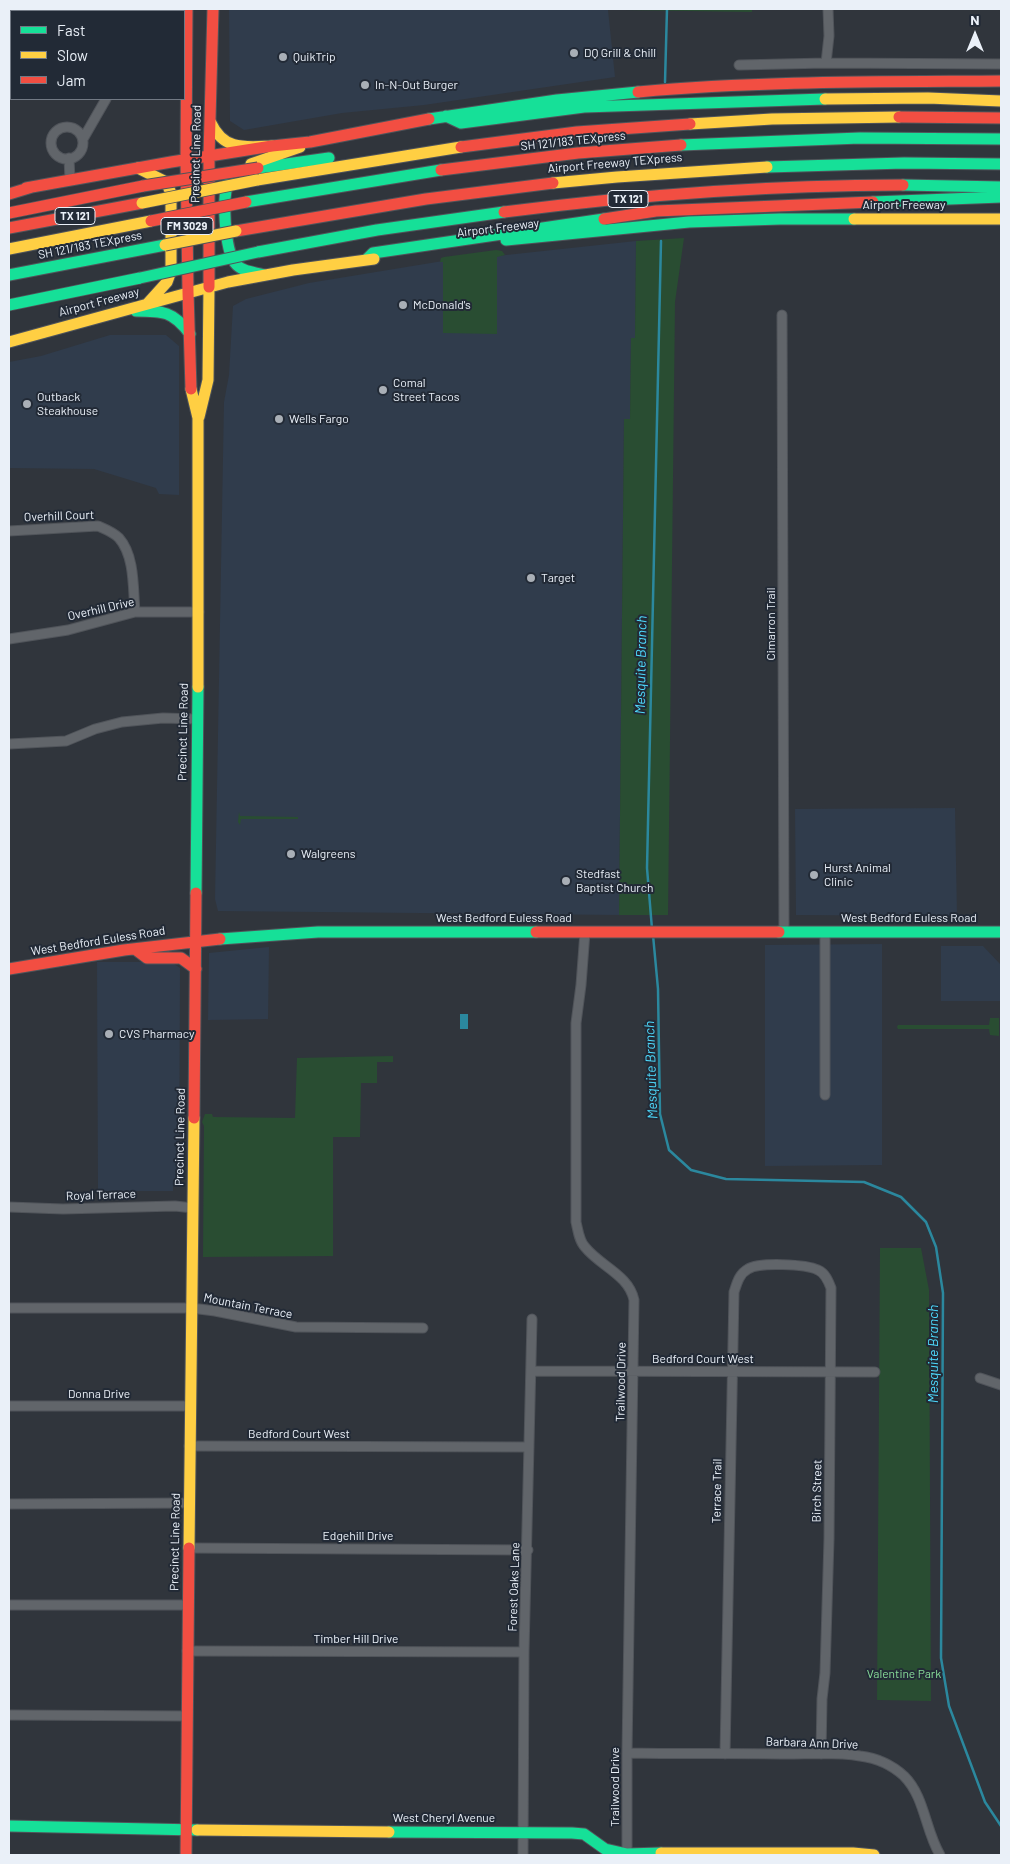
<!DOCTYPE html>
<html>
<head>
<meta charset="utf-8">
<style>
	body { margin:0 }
	#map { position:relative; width:1010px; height:1864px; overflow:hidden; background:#30353c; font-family:Barlow,sans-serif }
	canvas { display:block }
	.frame { position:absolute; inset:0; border:10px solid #eaf0f8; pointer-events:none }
	.legend { position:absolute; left:10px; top:10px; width:175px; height:90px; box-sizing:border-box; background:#222a36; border:1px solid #727984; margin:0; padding:6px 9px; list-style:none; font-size:15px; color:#eaf0f8 }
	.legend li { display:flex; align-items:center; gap:10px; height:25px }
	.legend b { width:25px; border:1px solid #727984 }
	.north { position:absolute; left:950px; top:10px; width:50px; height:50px; -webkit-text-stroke:4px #222a36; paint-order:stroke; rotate:0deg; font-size:14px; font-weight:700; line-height:20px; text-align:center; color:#eaf0f8 }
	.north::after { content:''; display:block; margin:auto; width:18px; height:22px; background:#eaf0f8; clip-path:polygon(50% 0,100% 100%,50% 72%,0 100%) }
</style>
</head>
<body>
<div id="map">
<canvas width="1010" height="1864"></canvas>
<div class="frame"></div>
<ul class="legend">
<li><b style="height:6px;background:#16e098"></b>Fast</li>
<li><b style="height:6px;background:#ffcf43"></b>Slow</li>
<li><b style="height:6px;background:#f24e42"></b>Jam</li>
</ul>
<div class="north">N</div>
</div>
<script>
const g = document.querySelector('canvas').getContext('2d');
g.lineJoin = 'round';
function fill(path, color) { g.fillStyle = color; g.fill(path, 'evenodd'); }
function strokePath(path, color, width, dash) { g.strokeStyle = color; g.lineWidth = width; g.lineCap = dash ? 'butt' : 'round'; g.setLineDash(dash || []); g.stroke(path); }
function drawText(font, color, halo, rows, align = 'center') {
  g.font = font + ' Barlow,sans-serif'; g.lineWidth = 4; g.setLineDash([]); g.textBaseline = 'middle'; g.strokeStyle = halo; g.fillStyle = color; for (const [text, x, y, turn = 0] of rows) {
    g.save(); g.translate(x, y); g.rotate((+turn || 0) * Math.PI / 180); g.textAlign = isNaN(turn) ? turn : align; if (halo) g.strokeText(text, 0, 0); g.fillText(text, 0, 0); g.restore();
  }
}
const built = new Path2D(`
	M229 9 608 10 615 77 424 105 342 113 244 130 230 121Z
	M636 241 635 338H631L630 420H624L619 915 218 911 215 899 224 402 229 375 233 306 246 299 309 283 443 261 497 333V256Z
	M110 335H166L179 346V495L159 494 156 488 94 469 9 468V362L41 356Z
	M955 808 957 916 796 915 795 809Z
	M882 944V1165L765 1166V945Z
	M941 946H983L1000 964V1001H941Z
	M269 947 268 1019 208 1020 209 953Z
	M97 962H171L180 968 179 1184H173V1191H98Z`);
const green = new Path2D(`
	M562 9H752V12Z
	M684 238 675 302 668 915H619L624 419H630L631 338H635L636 241Z
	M496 250 502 251 505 255 497 257V334L443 333V262H440L441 258 444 257Z
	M239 812 240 816 298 817V819H241L240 825 238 822Z
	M990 1018H999V1036L990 1035 989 1029H898L897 1027 898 1025H989Z
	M393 1056V1062H377V1083H361L360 1137H333V1256L203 1257 204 1126 202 1122 205 1114H212L213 1117 295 1118 297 1058Z
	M880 1248H921L929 1290 931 1701 877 1700Z`);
const water = new Path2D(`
	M460 1014H468V1029H460Z`);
const stream = new Path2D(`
	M665 82 667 9
	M652 929 647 868 661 241
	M653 935 658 989 660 1114 669 1150 691 1170 726 1179 864 1182 901 1197 926 1222 936 1247 943 1293 941 1658 949 1706 985 1802 1001 1826`);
const street = new Path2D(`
	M159 9V11
	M826 63 829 36 828 9
	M739 65 826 63 1001 64
	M51 143a16 16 0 1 1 32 0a16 16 0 1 1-32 0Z
	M83 139 106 99
	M69 158 70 180
	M782 315 784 932
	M9 531 98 526C105 529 113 532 119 538 135 556 133 589 135 612
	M9 639 68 630 135 612H199
	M9 744 66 741 95 729 122 722 163 718 197 719
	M585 932 581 985 576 1023V1222C578 1230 579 1241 585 1247 600 1266 629 1275 634 1300L627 1753V1855
	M825 932V1095
	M9 1207 63 1209 175 1206 193 1208
	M9 1308H191L215 1311 296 1327 423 1328
	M531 1371 875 1372
	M980 1378 1001 1385
	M9 1406H190
	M189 1446 529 1447
	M9 1504 189 1503
	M188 1548 528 1550
	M9 1605H188
	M187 1651 524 1652
	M9 1715 187 1716
	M627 1753C680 1754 734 1753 787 1754 811 1754 836 1752 860 1756 876 1758 892 1765 904 1776 925 1797 925 1830 940 1855
	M725 1754 734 1292C737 1283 739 1274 748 1269 759 1262 806 1264 818 1270 825 1273 828 1280 831 1288L829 1539 825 1673 822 1699 821 1754
	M523 1855 524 1652 532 1319`);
const fast = new Path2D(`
	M446 116 461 123 584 107 825 99
	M429 119 557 100 638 92
	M681 145 860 138 1001 139
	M767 167 904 163 1001 164
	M258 168 329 158
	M229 181C221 195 225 250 235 263 242 272 254 272 264 275
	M903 185 1001 187
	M246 202 441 170
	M873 202 1001 197
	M506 240 689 222 780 219H854
	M258 252 377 230 504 212
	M367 259 373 253 604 219
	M9 275 165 245
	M9 305 140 278
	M136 311C163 311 173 311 190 334
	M196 893 198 687
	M779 932H1001
	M220 939 318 932H536
	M9 1826 197 1830
	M389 1832 572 1833 584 1834 605 1849 627 1854 661 1853`);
const slow = new Path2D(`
	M825 99 928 98 1001 101
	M211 123C224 151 245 147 272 146
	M690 124 772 119 899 117
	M251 164 300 147
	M138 168 166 182 171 193V271L167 282 148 303
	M257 180 461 147
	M553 183 617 177 767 167
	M854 219H1001
	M9 249 151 221
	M9 342 228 282 293 270 374 259
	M191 389 198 418V687
	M199 417 208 380 209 287
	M189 1548 194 1118
	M197 1830 389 1832
	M661 1853H853L874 1855`);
const jam = new Path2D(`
	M187 9 186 160 188 292
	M638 92C759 81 880 82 1001 81
	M899 117 1001 118
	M461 147 577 132 690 124
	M441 170 578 153 681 145
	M26 188 171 162 272 146 310 142 429 119
	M9 194 32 187
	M504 212C637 195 769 185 903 185
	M9 213 143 186
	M604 219 656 211 873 202
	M9 228 142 203
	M236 231 426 199 553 183
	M209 287V156L213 9
	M188 292 191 389
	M536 932H779
	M135 949 147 958H181L196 969
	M9 969 124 950 220 939
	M194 1118 196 893
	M186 1855 189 1548`);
const fastBridge = new Path2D(`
	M140 278 258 252`);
const slowBridge = new Path2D(`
	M142 203 257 180
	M165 245 236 231`);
const jamBridge = new Path2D(`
	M143 186 258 168
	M151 221 246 202`);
const markers = [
	[574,53,5,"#a9afb6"],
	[283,57,5,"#a9afb6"],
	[365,85,5,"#a9afb6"],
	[403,305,5,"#a9afb6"],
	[383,390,5,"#a9afb6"],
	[27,404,5,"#a9afb6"],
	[279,419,5,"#a9afb6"],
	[531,578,5,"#a9afb6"],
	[291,854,5,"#a9afb6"],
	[814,875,5,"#a9afb6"],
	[566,881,5,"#a9afb6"],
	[109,1034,5,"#a9afb6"]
];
const shields = [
	[628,199,40],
	[75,216,40],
	[187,226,52]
];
const shieldNames = [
	["TX 121",628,199],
	["TX 121",75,216],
	["FM 3029",187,226]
];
const poiNames = [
	["DQ Grill & Chill",584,53],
	["QuikTrip",293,57],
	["In-N-Out Burger",375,85],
	["McDonald's",413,305],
	["Comal",393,383],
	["Street Tacos",393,397],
	["Outback",37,397],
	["Steakhouse",37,411],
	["Wells Fargo",289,419],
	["Target",541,578],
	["Walgreens",301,854],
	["Hurst Animal",824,868],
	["Clinic",824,882],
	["Stedfast",576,874],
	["Baptist Church",576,888],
	["CVS Pharmacy",119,1034]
];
const streetNames = [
	["SH 121/183 TEXpress",573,141,-6],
	["Precinct Line Road",196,154,-89],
	["Airport Freeway TEXpress",615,163,-5],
	["Airport Freeway",904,205],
	["Airport Freeway",498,228,-7],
	["SH 121/183 TEXpress",90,245,-11],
	["Airport Freeway",99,302,-15],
	["Overhill Court",59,516,-2],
	["Overhill Drive",101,609,-13],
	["Cimarron Trail",771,624,-90],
	["Precinct Line Road",183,732,-89],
	["West Bedford Euless Road",504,918],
	["West Bedford Euless Road",909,918],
	["West Bedford Euless Road",98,941,-9],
	["Precinct Line Road",180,1137,-89],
	["Royal Terrace",101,1195,-2],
	["Mountain Terrace",248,1306,11],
	["Bedford Court West",703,1359],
	["Trailwood Drive",621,1382,-89],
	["Donna Drive",99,1394],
	["Bedford Court West",299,1434],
	["Terrace Trail",717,1491,-89],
	["Birch Street",817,1491,-89],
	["Edgehill Drive",358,1536],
	["Precinct Line Road",175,1542,-89],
	["Forest Oaks Lane",514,1587,-88],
	["Timber Hill Drive",356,1639],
	["Barbara Ann Drive",812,1743,2],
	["Trailwood Drive",615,1787,-90],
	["West Cheryl Avenue",444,1818]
];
const parkNames = [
	["Valentine Park",904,1674]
];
const waterNames = [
	["Mesquite Branch",641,665,-89],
	["Mesquite Branch",651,1070,-92],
	["Mesquite Branch",933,1354,-90]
];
fill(built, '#303c4c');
fill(green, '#294d32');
fill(water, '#2b889e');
strokePath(stream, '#2b889e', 2.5);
strokePath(street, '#50545a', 11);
strokePath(fast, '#50545a', 13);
strokePath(slow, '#50545a', 13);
strokePath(jam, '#50545a', 13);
strokePath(street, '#61656a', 9);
strokePath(fast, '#16e098', 11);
strokePath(slow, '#ffcf43', 11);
strokePath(jam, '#f24e42', 11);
strokePath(fastBridge, '#50545a', 13, []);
strokePath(slowBridge, '#50545a', 13, []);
strokePath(jamBridge, '#50545a', 13, []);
strokePath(fastBridge, '#16e098', 11);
strokePath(slowBridge, '#ffcf43', 11);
strokePath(jamBridge, '#f24e42', 11);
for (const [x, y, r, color] of markers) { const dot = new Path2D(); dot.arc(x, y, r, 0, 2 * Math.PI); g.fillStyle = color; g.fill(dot); strokePath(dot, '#222a36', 2); }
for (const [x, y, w] of shields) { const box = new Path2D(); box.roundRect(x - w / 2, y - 8.5, w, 17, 4); g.fillStyle = '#222a36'; g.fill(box); strokePath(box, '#eaf0f8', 1); }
drawText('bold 11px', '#eaf0f8', null, shieldNames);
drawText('12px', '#eaf0f8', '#222a36', poiNames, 'left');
drawText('12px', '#eaf0f8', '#222a36', streetNames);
drawText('12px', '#89de9a', '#222a36', parkNames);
drawText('italic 14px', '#4ed9fc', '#222a36', waterNames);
</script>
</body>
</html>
